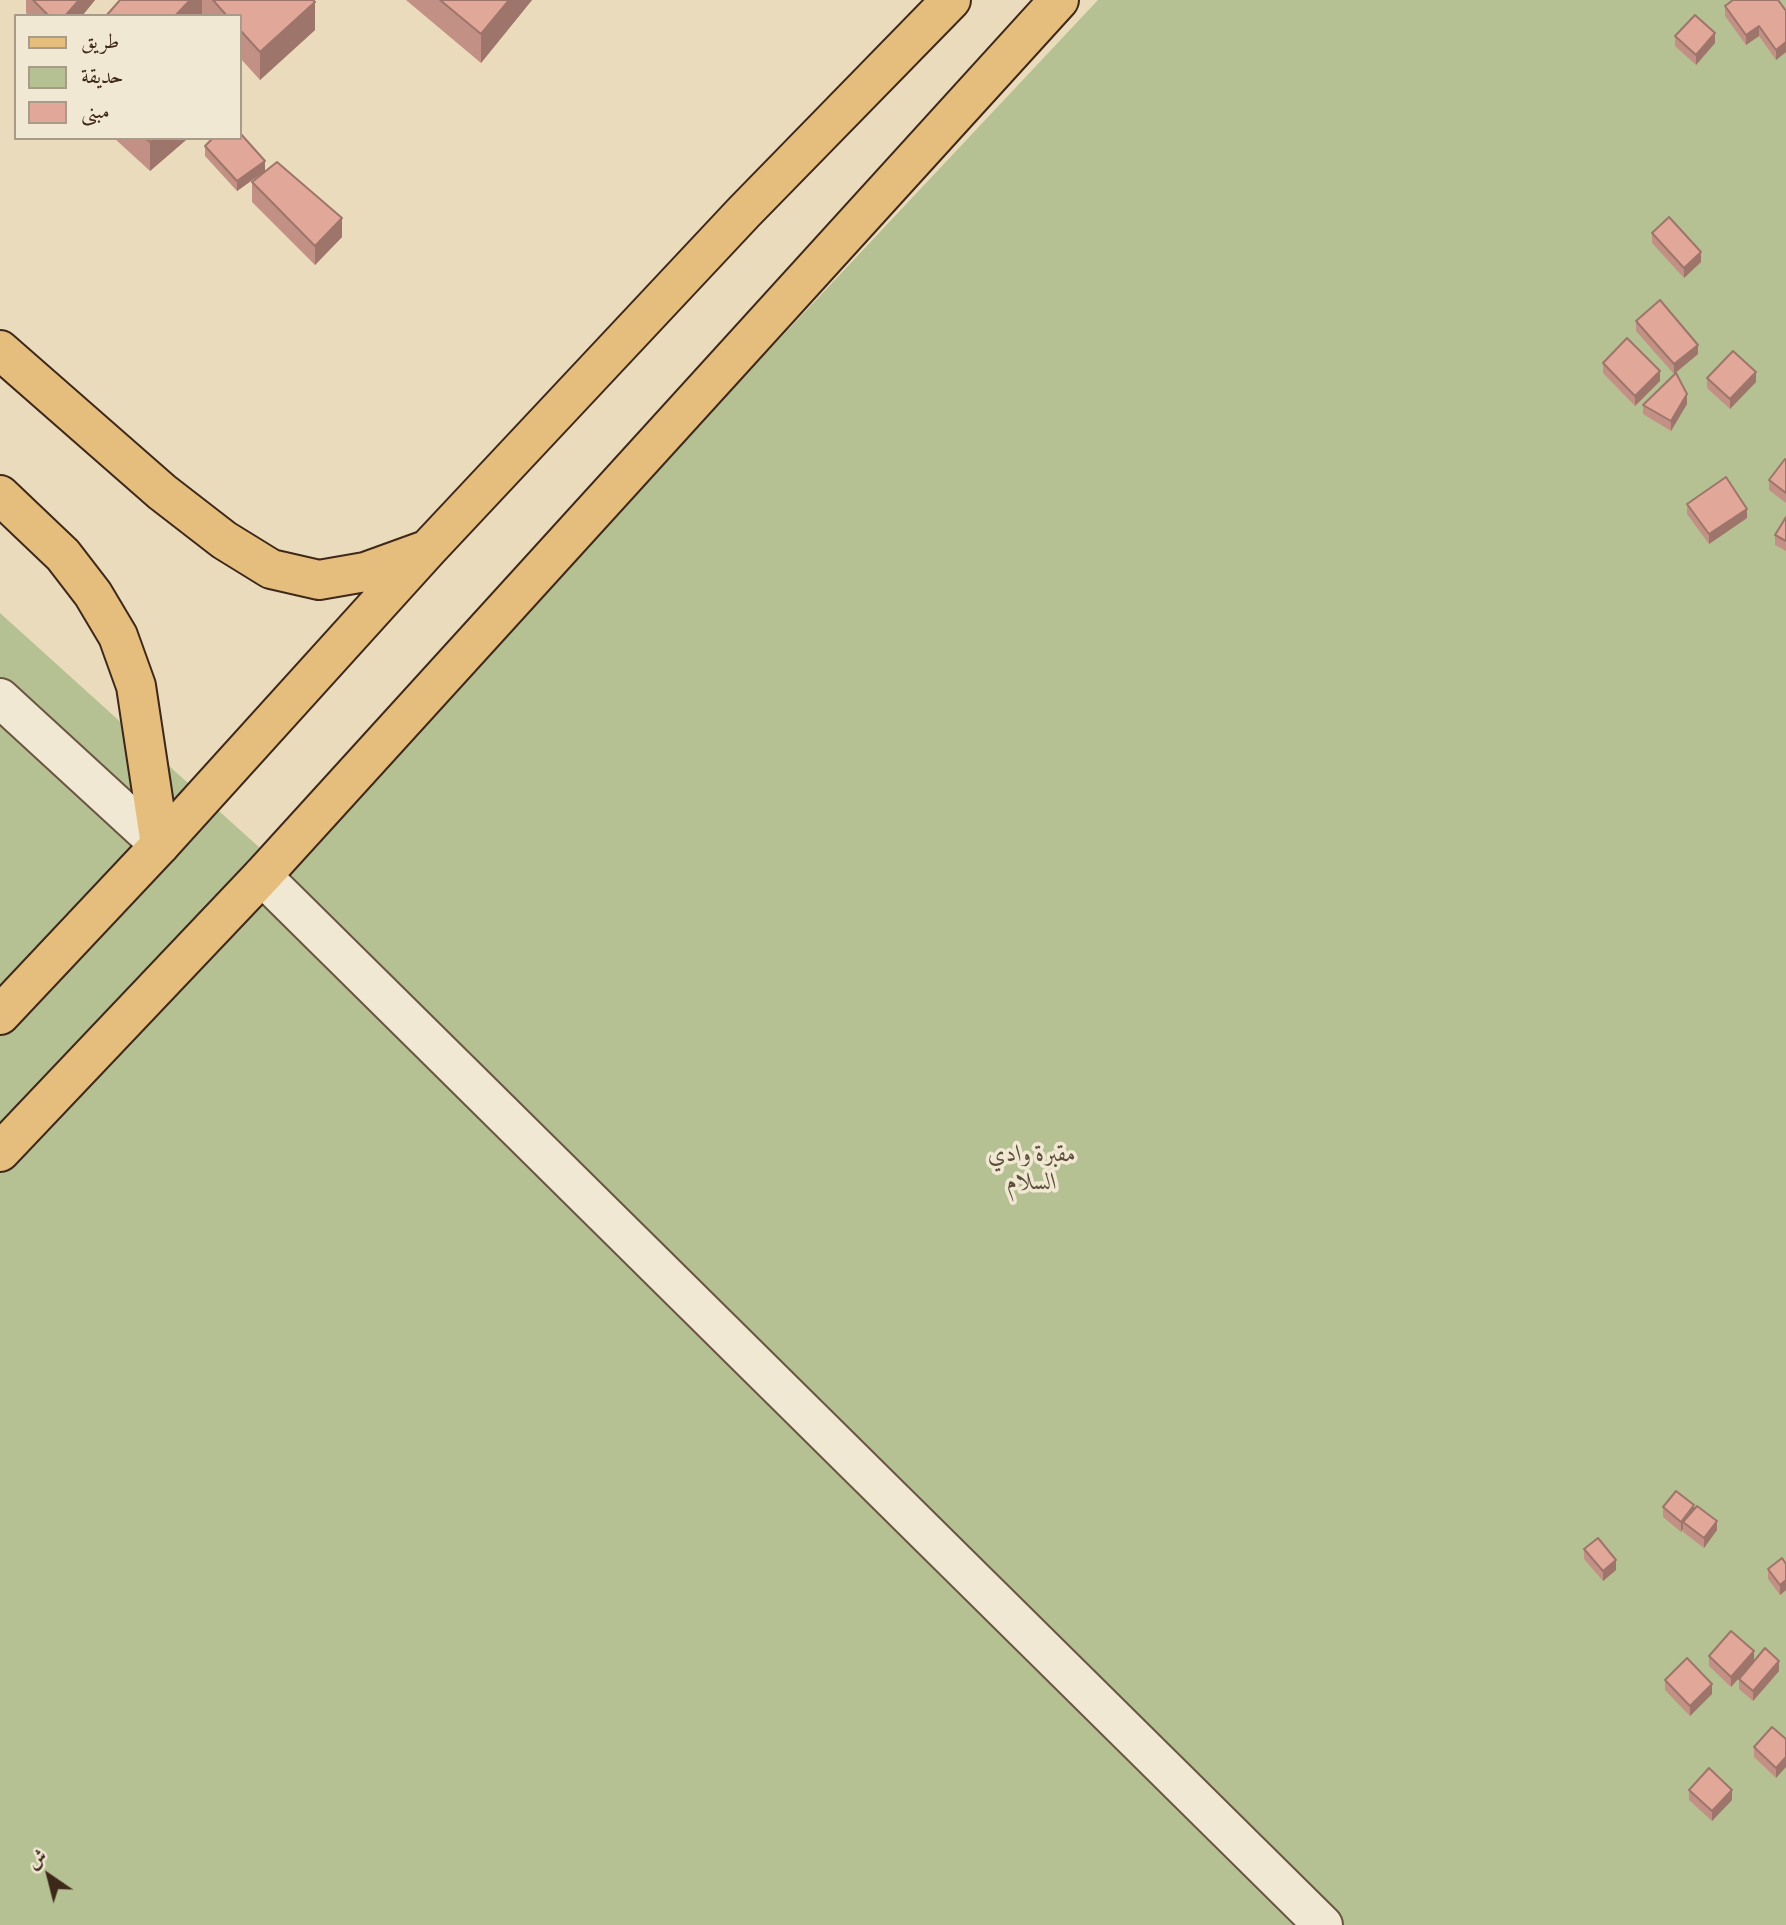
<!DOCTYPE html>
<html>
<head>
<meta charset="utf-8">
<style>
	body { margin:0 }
	#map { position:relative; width:1786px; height:1925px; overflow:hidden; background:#eadbbc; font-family:Alegreya,Amiri,serif }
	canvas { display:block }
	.legend { position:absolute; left:14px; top:14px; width:228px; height:126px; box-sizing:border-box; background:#f1e8d3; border:2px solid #a99b89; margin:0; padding:9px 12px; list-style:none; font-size:21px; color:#3e281a }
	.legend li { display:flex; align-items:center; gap:14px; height:35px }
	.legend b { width:35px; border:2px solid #a99b89 }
	.north { position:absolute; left:14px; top:1841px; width:70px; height:70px; -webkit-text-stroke:5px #f1e8d3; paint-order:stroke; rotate:325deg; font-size:19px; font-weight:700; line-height:28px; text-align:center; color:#3e281a }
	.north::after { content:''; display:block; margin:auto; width:24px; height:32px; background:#3e281a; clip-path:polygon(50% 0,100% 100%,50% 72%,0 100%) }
</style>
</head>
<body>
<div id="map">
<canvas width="1786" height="1925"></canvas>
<ul class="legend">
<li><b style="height:9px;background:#e5be7e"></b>طريق</li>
<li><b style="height:19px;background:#b5c192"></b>حديقة</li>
<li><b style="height:19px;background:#e1a799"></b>مبنى</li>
</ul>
<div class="north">ش</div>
</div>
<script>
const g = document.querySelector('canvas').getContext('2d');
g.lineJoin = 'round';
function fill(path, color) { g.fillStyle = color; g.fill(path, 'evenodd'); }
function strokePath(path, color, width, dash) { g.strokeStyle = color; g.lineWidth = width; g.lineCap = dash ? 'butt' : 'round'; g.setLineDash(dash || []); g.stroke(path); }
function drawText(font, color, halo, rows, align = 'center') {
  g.font = font + ' Alegreya,Amiri,serif'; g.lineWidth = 7; g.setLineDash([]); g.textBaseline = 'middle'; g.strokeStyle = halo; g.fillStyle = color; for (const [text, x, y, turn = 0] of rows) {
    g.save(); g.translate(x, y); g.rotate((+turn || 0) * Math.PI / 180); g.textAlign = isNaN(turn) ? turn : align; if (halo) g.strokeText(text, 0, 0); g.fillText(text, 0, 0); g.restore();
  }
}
const green = new Path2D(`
	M1098 0H1786V1925H0V613L282 868Z`);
const minor = new Path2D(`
	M0 698 160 845
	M262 876 1323 1925`);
const major = new Path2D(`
	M0 350 162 492 224 540 271 569 319 580 365 572 423 551
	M0 495 63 555 93 594 118 636 136 686 160 845
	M0 1015 160 845 428 549 744 212 951 0
	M0 1152 262 876 1059 0`);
const wall = new Path2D(`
	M26 0H95L82 16H29L26 13Z
	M120 0H313L315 30 260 80 240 58V16H106Z
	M406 0H532L481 63Z
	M1725 6 1786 11V52L1776 60 1759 36 1746 45 1725 16Z
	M1675 36 1715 43 1696 65 1675 46Z
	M114 138H186V140L150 171Z
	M205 146 265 171 237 191 205 156Z
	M252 182 342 237 315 265 252 202Z
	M1652 233 1701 262 1684 278 1652 243Z
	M1636 321 1698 354 1674 374 1636 331Z
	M1603 363 1660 381 1635 406 1603 373Z
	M1707 378 1756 382 1730 409 1707 388Z
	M1687 404 1671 431 1643 414V405Z
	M1786 460V503L1769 490V480Z
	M1687 504 1747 518 1709 544 1687 514Z
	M1786 517V551L1775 545V535Z
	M1663 1507 1694 1508 1717 1530 1704 1548 1683 1532V1529L1681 1532 1663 1517Z
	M1584 1549 1616 1570 1603 1581 1584 1559Z
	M1786 1564V1590L1780 1595 1768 1579V1569Z
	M1709 1656 1754 1661 1779 1671 1753 1701 1739 1689V1679L1744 1672 1731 1687 1709 1666Z
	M1665 1680 1712 1694 1690 1716 1665 1690Z
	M1786 1739 1776 1778 1754 1757V1747Z
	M1689 1790 1732 1800 1712 1821 1689 1800Z`);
const shadedWall = new Path2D(`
	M79 0H95L82 16H65Z
	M190 0H202V16H175Z
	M509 0H532L481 63V34Z
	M315 2V30L260 80V52Z
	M1759 26V36L1746 45V35Z
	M1715 33V43L1696 65V55Z
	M1786 42V52L1776 60V50Z
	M155 138H186V140L150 171V142Z
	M265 161V171L237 191V181Z
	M342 218V237L315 265V246Z
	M1701 252V262L1684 278V268Z
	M1698 345V354L1674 374V364Z
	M1660 371V381L1635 406V396Z
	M1756 372V382L1730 409V399Z
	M1687 394V404L1671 431V421Z
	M1747 509V518L1709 544V534Z
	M1694 1505V1515L1683 1522V1529L1681 1532V1522Z
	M1717 1521V1530L1704 1548V1538Z
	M1616 1560V1570L1603 1581V1571Z
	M1786 1580V1590L1780 1595V1585Z
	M1754 1651V1661L1731 1687V1677Z
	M1779 1661V1671L1753 1701V1691Z
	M1712 1684V1694L1690 1716V1706Z
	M1786 1757V1767L1776 1778V1768Z
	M1732 1790V1800L1712 1821V1811Z`);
const building = new Path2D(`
	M33 0H79L65 16H49Z
	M120 0H190L175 16H106Z
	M213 0H313L315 2 260 52 240 30V16H227Z
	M440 0H509L481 34Z
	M1733 0H1778L1786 11V42L1776 50 1759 26 1746 35 1725 6Z
	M1695 15 1715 33 1696 55 1675 36Z
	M240 133 265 161 237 181 205 146 213 138H240Z
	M145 138H155L150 142Z
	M277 162 342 218 315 246 252 182Z
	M1669 217 1701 252 1684 268 1652 233Z
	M1660 300 1698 345 1674 364 1636 321Z
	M1627 338 1660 371 1635 396 1603 363Z
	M1733 351 1756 372 1730 399 1707 378Z
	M1676 373 1687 394 1671 421 1643 405Z
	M1785 459 1786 460V493L1769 480Z
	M1726 477 1747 509 1709 534 1687 504Z
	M1786 517V541L1775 535Z
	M1676 1491 1694 1505 1681 1522 1663 1507Z
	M1697 1506 1717 1521 1704 1538 1683 1522Z
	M1598 1538 1616 1560 1603 1571 1584 1549Z
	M1782 1558 1786 1564V1580L1780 1585 1768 1569Z
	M1731 1631 1754 1651 1731 1677 1709 1656Z
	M1765 1648 1779 1661 1753 1691 1739 1679Z
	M1687 1658 1712 1684 1690 1706 1665 1680Z
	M1772 1727 1786 1739V1757L1776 1768 1754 1747Z
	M1709 1768 1732 1790 1712 1811 1689 1790Z`);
const parkNames = [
	["مقبرة وادي",1032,1155],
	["السلام",1032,1183]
];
fill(green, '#b5c192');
strokePath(minor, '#695542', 42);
strokePath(major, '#3e281a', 42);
strokePath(minor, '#f1e8d3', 38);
strokePath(major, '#e5be7e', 38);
fill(wall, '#c29084');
fill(shadedWall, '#9e756b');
fill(building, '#e1a799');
strokePath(building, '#9e756b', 2);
drawText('italic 24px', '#5c4e38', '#f1e8d3', parkNames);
</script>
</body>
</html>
